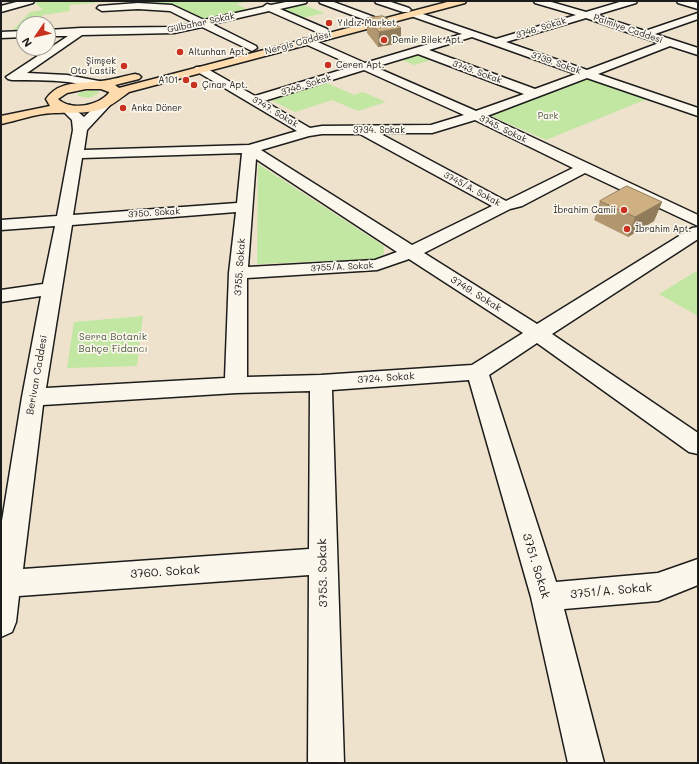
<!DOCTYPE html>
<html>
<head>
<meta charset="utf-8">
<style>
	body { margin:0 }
	#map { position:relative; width:699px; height:764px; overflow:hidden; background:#eee2cc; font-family:Mali,sans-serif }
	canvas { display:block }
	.frame { position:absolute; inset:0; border:2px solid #1c1c1c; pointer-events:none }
	.north { position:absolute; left:16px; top:16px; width:40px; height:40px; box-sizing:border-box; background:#fbf7ec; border:1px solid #a29f99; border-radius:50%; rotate:236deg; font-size:11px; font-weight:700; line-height:16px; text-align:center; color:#1c1c1c }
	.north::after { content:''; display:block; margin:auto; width:14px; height:18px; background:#c8321e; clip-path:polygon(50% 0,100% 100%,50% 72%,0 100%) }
</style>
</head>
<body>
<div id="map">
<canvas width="699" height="764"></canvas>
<div class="frame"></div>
<div class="north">N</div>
</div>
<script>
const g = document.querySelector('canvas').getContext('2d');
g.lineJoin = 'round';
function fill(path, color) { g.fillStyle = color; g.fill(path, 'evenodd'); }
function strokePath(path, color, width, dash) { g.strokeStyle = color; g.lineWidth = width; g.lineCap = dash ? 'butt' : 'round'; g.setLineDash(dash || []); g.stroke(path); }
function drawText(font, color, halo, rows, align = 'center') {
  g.font = font + ' Mali,sans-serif'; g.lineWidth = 3.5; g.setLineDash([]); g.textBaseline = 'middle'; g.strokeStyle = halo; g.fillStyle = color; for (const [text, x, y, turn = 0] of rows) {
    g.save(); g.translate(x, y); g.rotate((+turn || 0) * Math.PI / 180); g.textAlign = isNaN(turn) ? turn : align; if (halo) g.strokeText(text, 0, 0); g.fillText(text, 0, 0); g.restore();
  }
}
const green = new Path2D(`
	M39 1H95V3L69 5 70 11 43 15 35 24H24V30L12 31 30 12 43 10 34 2Z
	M148 1H243L245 2 236 4 249 10 208 18H200L170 5H152Z
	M301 4 325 13 302 18 280 9Z
	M415 55 431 60 414 65 400 59Z
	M586 79 597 80 647 99 546 140 489 115Z
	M327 83 354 95 363 92 386 102 358 111 332 100 295 112 271 100Z
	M90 90 98 91 99 93 89 98 77 96 80 92Z
	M258 164 384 246V254L377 259 257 264Z
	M698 270V316L659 294Z
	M143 316 137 366 67 368 74 322Z`);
const minor = new Path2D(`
	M20 1H34L33 3 1 12V6Z
	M291 1H307L306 3 280 9 327 29 328 31 327 33H319L269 11 212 24 256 46 257 48 252 51 202 27 174 33 82 35 27 73 67 75 104 82 106 85 104 88C95 90 78 83 68 82 49 80 31 80 12 80L8 79 6 77 68 36H48V30L81 28 174 27 194 23 170 11 138 9 102 11 97 8 99 6 138 3 172 5 204 20 263 7 267 4 271 5Z
	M319 1H331L374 17 376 19 374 21H368L320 3Z
	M375 1H388L409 8 411 10 409 12H403L376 3Z
	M534 1H548L586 12 623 1H637L636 3 596 15 645 31 698 13V19L655 34 698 48V55L670 46 598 74 698 108V116L587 78 487 116 698 215V226L585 173 522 206 510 209 424 253 537 324 692 228 698 227V239L552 334 698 433V454L689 452 537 343 489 375 556 582 658 573 698 559V585L658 601 564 609 604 763H568L531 597 469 380 332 390 344 763H308L309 575 19 596 16 622 12 632 1 637V527L22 397 41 296 1 302V290L43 284 55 226 1 230V220L57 216 73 130 72 120 60 108 62 105H70L84 117 103 99H111L113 102 87 130 84 150 249 145 297 131 196 71 194 69 196 67H204L255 96 354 66 303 43 302 41 303 39H311L365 63 462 34 411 16 409 14 414 11 496 39 576 15 535 3ZM586 18 659 43 587 70 506 42ZM472 37 576 74 535 89 429 50ZM418 54 524 94 476 111 375 67ZM364 70 464 115 431 125 322 126 310 128 264 101ZM475 120 573 168 506 201 379 133H432ZM322 134H360L492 206 412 245 261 150 309 136ZM242 153 237 203 73 215 82 158ZM256 159 397 252 375 260 248 267ZM236 212 229 273 225 378 46 388 72 225ZM409 259 523 333 472 365 321 375 247 377V278L377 270ZM310 391 309 549 23 569 43 405 236 393Z
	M677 1H691L698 3V9L678 3Z
	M24 31V37L1 38V32Z`);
const major = new Path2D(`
	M451 1H466L465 3 129 92C122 97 115 103 107 107 86 116 64 111 43 114 29 116 15 121 1 124V116L50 106 46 99C59 80 81 84 101 81 112 80 124 76 135 74L139 75 141 77 139 79 115 85 119 88ZM86 89H101L109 92V93C98 106 71 111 58 99L67 93Z`);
const wall = new Path2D(`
	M367 18 401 43 378 47 367 33Z
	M600 201 662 202 654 221 628 237 594 220Z`);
const shadedWall = new Path2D(`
	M401 28V43L378 47 379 32Z
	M662 202 654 221 628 237 635 217Z`);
const building = new Path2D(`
	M383 16 401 28 379 32 367 18Z
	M627 186 662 202 635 217 600 201Z`);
const markers = [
	[329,23,4,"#c8321e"],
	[384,40,4,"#c8321e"],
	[180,52,4,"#c8321e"],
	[328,65,4,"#c8321e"],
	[124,66,4,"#c8321e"],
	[186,80,4,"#c8321e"],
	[194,85,4,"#c8321e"],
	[123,108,4,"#c8321e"],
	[624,210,4,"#c8321e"],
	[627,229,4,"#c8321e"]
];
const farStreetnames = [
	["Gülbahar Sokak",201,23,-12],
	["3746. Sokak",541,28,-17],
	["Palmiye Caddesi",628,29,19],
	["Nergis Caddesi",298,43,-15],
	["3739. Sokak",556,63,19],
	["3743. Sokak",477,72,20],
	["3748. Sokak",306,85,-17],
	["3747. Sokak",275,112,31],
	["3745. Sokak",503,129,26],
	["3734. Sokak",379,130],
	["3745/A. Sokak",472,189,28],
	["3750. Sokak",154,213,-4],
	["3755/A. Sokak",342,267,-3]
];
const farPoinames = [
	["Yıldız Market",337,23],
	["Demir Bilek Apt.",392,40],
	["Altunhan Apt.",188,52],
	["Şimşek",116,61,"right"],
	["Oto Lastik",116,71,"right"],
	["Ceren Apt.",336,65],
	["A101",178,80,"right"],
	["Çınar Apt.",202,85],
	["Anka Döner",131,108],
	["İbrahim Camii",616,210,"right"],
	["İbrahim Apt.",635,229]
];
const farParknames = [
	["Park",548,116]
];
const streetNames = [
	["3755. Sokak",240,267,-86],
	["3749. Sokak",476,294,32],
	["Berivan Caddesi",37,375,-80],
	["3724. Sokak",386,378,-4]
];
const parkNames = [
	["Serra Botanik",113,337],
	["Bahçe Fidancı",113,349]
];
const nearStreetnames = [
	["3751. Sokak",536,566,73],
	["3760. Sokak",165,572,-4],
	["3753. Sokak",323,573,-91],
	["3751/A. Sokak",611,591,-5]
];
fill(green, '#c1e7a2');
strokePath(minor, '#1c1c1c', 3);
strokePath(major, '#1c1c1c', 3);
fill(minor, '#fbf7ec');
fill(major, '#fedbac');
fill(wall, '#b19770');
fill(shadedWall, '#907b5b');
fill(building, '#ceb082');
strokePath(building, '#907b5b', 1);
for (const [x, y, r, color] of markers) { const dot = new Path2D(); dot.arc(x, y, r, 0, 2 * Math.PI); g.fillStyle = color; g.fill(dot); strokePath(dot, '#fbf7ec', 1.5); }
drawText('9px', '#1c1c1c', '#fbf7ec', farStreetnames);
drawText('9px', '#1c1c1c', '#fbf7ec', farPoinames, 'left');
drawText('9px', '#4e5944', '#fbf7ec', farParknames);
drawText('10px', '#1c1c1c', '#fbf7ec', streetNames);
drawText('10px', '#4e5944', '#fbf7ec', parkNames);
drawText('12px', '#1c1c1c', '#fbf7ec', nearStreetnames);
</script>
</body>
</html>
